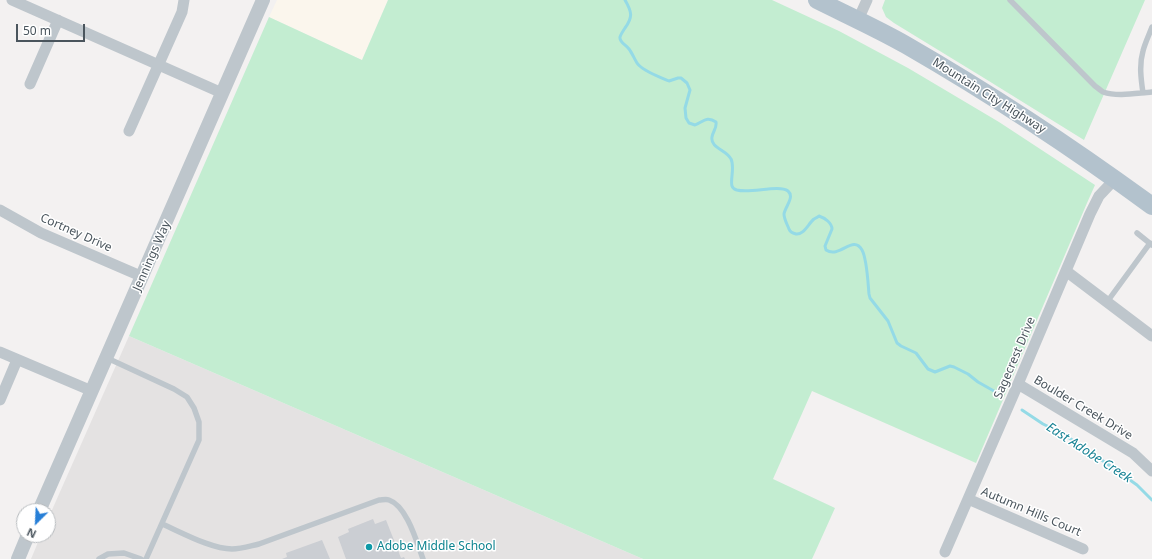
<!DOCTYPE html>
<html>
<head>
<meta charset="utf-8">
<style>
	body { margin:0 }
	#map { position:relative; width:1152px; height:559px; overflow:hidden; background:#f3f1f1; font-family:"Noto Sans",sans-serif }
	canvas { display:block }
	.north { position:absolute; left:16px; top:503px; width:40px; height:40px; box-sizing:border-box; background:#fff; border:1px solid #b7bbbe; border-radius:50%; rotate:204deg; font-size:11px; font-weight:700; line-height:16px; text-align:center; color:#4a555d }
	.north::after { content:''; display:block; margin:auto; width:14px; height:18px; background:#277fd7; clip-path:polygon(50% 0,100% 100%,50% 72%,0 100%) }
	.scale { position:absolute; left:16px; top:24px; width:69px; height:18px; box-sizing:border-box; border:2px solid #4a555d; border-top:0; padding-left:5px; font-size:12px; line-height:14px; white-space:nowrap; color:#4a555d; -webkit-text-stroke:3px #fff; paint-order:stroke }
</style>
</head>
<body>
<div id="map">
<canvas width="1152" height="559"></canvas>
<div class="north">N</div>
<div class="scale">50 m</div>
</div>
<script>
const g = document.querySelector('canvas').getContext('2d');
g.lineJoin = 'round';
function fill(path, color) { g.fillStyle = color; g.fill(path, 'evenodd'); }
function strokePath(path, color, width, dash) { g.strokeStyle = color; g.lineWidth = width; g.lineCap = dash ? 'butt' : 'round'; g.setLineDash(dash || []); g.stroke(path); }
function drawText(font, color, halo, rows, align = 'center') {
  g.font = font + ' "Noto Sans",sans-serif'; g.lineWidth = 3; g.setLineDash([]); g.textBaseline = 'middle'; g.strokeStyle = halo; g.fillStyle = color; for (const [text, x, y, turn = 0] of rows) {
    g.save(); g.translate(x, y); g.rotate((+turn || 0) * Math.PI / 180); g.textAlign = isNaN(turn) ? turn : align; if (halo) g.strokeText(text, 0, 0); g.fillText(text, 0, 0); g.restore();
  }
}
const commercial = new Path2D(`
	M277 0H388L362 60 269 17Z`);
const education = new Path2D(`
	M129 336 643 559H31L41 535H48V519Z`);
const green = new Path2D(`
	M388 0H772L839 31 908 68 999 122 1095 185 1087 203 976 463 812 391 773 479 835 508 812 559H643L129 336 269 17 362 60Z
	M885 0H1145L1084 140 984 78 894 23 886 17 882 8Z`);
const stream = new Path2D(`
	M625 0C632 12 633 17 625 28 623 31 621 34 620 37 619 42 626 45 629 49 632 53 634 58 637 63 642 71 660 77 669 81L678 78H681L687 83 690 90 685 108 686 118 689 123 695 125C704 121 707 116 716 122 717 128 713 131 712 137 710 148 727 150 731 159 735 167 730 180 732 186 733 189 734 189 737 190 750 194 779 184 788 191 795 197 785 207 784 214 784 219 787 224 789 229 790 232 792 233 796 234 804 235 808 224 814 219 814 219 818 217 819 216 825 218 832 223 832 229L825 246 826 250C840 259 853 234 862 250 867 259 868 283 869 294L870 298 888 321 897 343 901 346 916 353 928 369 935 372 950 366 954 367 968 374 978 382 1001 395
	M1022 410 1043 424 1062 433 1106 463 1137 485 1152 500`);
const building = new Path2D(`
	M373 519 375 524 386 520 401 558 404 557 405 559H346L338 537 349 532 348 529Z
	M322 540 330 559H282L287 557 286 553Z`);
const service = new Path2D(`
	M1010 0 1095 86C1098 88 1100 90 1103 92 1118 97 1137 93 1152 92
	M1143 93C1141 79 1139 65 1143 51 1145 43 1149 35 1152 27
	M1137 233 1152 245
	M1107 302 1150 243
	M107 358 174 389 187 397 194 408 199 422V440L146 559
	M162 524C181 532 211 549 232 549 241 549 250 546 259 544L379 500C382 500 386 499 389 500 407 506 417 543 423 559
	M99 559 108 554 124 553 141 559`);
const minor = new Path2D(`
	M12 0 222 93
	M858 20 867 0
	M30 84 58 20
	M129 131 182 12 184 0
	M0 210 41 233 143 277
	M1066 271 1152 336
	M0 352 92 391
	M1018 384 1133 453 1152 471
	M0 400 17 360
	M968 499 1083 549
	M945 552 1018 384 1090 214 1099 196 1115 179`);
const tertiary = new Path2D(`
	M39 511 263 0
	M18 559 28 535`);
const primary = new Path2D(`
	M817 0C847 15 878 29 906 45 991 94 1073 148 1152 206`);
const markers = [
	[369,547,4,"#0f9aa8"]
];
const streetNames = [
	["Mountain City Highway",989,96,32],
	["Cortney Drive",76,233,24],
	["Jennings Way",152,256,-66],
	["Sagecrest Drive",1015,358,-67],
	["Boulder Creek Drive",1083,408,31],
	["Autumn Hills Court",1031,512,23]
];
const cultureNames = [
	["Adobe Middle School",377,547]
];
const waterNames = [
	["East Adobe Creek",1089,453,33]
];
fill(commercial, '#fbf6ed');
fill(education, '#e4e2e2');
fill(green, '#c3edd1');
strokePath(stream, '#94dae6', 3);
fill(building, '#cbced3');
strokePath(service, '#bec6cc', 5.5);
strokePath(minor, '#bec6cc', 11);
strokePath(tertiary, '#bec6cc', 14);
strokePath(primary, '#b3c2cd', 18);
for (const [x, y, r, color] of markers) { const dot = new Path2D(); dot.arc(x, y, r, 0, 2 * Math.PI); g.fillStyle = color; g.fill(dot); strokePath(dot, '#fff', 1.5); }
drawText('12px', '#4a555d', '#fff', streetNames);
drawText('12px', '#0d838f', '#fff', cultureNames, 'left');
drawText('italic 13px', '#168294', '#fff', waterNames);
</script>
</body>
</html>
